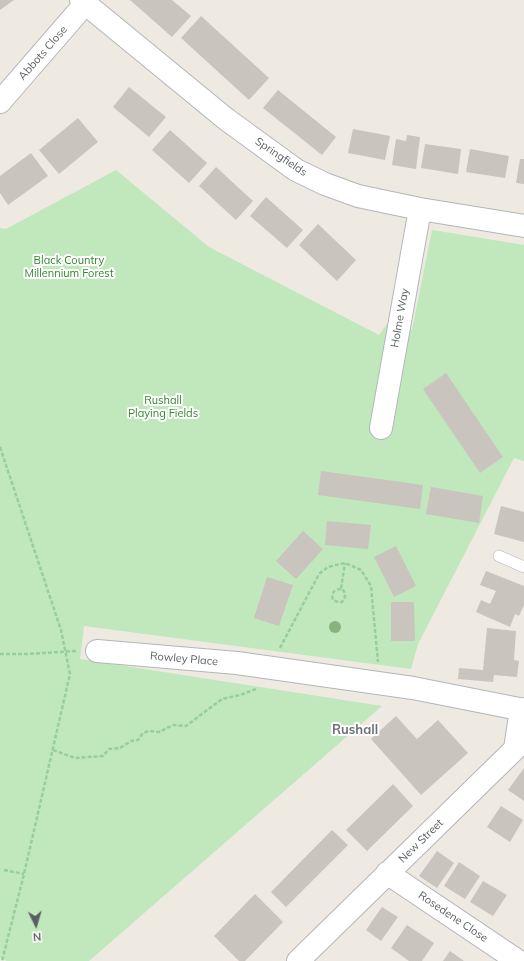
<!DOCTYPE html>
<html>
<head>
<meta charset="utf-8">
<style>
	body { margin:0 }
	#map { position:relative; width:524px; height:961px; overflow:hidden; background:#eee9e1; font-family:Mulish,sans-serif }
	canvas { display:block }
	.north { position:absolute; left:16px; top:905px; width:40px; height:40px; -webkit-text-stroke:3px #fff; paint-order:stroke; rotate:175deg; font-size:11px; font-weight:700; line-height:16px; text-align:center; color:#5a5f63 }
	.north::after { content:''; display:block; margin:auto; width:14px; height:18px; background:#5a5f63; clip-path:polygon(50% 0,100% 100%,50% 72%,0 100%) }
</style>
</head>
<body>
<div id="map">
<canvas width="524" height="961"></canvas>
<div class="north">N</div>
</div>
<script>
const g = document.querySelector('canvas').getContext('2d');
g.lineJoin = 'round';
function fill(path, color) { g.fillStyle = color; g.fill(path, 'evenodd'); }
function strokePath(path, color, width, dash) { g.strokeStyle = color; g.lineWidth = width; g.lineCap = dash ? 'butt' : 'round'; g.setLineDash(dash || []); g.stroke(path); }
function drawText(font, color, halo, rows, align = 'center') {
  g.font = font + ' Mulish,sans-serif'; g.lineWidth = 4; g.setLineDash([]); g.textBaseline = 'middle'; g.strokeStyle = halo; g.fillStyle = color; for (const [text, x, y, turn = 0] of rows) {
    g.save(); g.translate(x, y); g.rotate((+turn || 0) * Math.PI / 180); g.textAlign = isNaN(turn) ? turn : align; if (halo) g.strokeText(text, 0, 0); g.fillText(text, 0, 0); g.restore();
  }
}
const green = new Path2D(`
	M116 170 209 247 379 335 387 324 412 330 432 230 524 245V461L514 458 418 644 411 669 84 626 80 659 382 706 89 961H7L0 958V228L6 229Z`);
const building = new Path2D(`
	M0 0H14L0 10Z
	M130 0H172L191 16 172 37Z
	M201 16 269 78 249 100 181 38Z
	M129 87 166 117 149 137 113 107Z
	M278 90 336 137 322 155 263 108Z
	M78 118 98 142 59 174 39 150Z
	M353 129 390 136 385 160 348 153Z
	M170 130 207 163 189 183 152 150Z
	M407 135 420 137 416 169 392 165 396 139 406 141Z
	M425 144 461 149 458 174 421 168Z
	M470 149 509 156 505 178 466 172Z
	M31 153 48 176 8 205 0 193V176Z
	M520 159H524V184L516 183Z
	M216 167 253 201 236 220 199 186Z
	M266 197 303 230 287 248 250 216Z
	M318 224 356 260 337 281 299 245Z
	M446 373 503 457 480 473 423 389Z
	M321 471 423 485 420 509 318 495Z
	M431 487 483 496 479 523 426 514Z
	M501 506 524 512V542L494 534Z
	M327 521 371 525 368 549 325 545Z
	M303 531 323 549 296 579 276 561Z
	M396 546 416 586 394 597 374 557Z
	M486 571 524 586V605L519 616 515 614 510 627 476 612 481 600 490 604 496 591 480 585Z
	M267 577 293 585 279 626 254 618Z
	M391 602H414L415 641H391Z
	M487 628 516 631 514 660 519 661 517 677 494 675 493 682 458 679 459 668 483 670Z
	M396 716 417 739 438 720 468 753 421 795 371 739Z
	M524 768V801L508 790Z
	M393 784 413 806 367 851 346 830Z
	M501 806 523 820 510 842 487 827Z
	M332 830 348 845 286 907 271 892Z
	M437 851 454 863 437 888 419 876Z
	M459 862 480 876 465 899 444 886Z
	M483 881 507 895 493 916 470 902Z
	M255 894 283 922 245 961H239L214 936Z
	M382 907 398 917 381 941 366 930Z
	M407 925 434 943 422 961H409L391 948Z
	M450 951 464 961H443Z`);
const path = new Path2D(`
	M0 447 61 630 70 674 24 874 2 961
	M341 589C334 589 331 593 333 600L338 602H342L345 597 344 591 341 589 345 563
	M280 648 319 574 328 567 345 563 361 570 371 586 378 662
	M0 654H26L76 651
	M53 750 75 758 103 756 109 749 120 748 131 741 138 740 143 733 149 731 159 732 173 725 186 726 222 699 240 695 256 689
	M4 870 24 874`);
const service = new Path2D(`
	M499 556 524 567`);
const minor = new Path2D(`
	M81 0 226 119 296 170 325 184 358 196 420 209 524 226
	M0 102 85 4
	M381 428 420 209
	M97 651 237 663 413 688 524 710
	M387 873 518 961
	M298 961 515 749 521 709`);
const trees = [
	[335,627]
];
const streetNames = [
	["Abbots Close",43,53,-49],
	["Springfields",281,157,34],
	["Holme Way",400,318,-80],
	["Rowley Place",184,659,5],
	["New Street",421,841,-44],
	["Rosedene Close",453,917,34]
];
const parkNames = [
	["Black Country",69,261],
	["Millennium Forest",69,274],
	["Rushall",163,401],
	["Playing Fields",163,414]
];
const quarterNames = [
	["Rushall",355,730]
];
fill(green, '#c1e7bc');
fill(building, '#c9c4be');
strokePath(service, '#b2b6ba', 12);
strokePath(minor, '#b2b6ba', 24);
strokePath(path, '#97ce9f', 2.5, [4, 2]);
strokePath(service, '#fff', 11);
strokePath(minor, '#fff', 22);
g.fillStyle = '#88b27f';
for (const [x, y] of trees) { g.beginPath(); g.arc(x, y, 6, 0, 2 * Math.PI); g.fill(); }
drawText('11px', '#5a5f63', '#fff', streetNames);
drawText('11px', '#35852f', '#fff', parkNames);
drawText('bold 13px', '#6b7175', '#fff', quarterNames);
</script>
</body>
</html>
